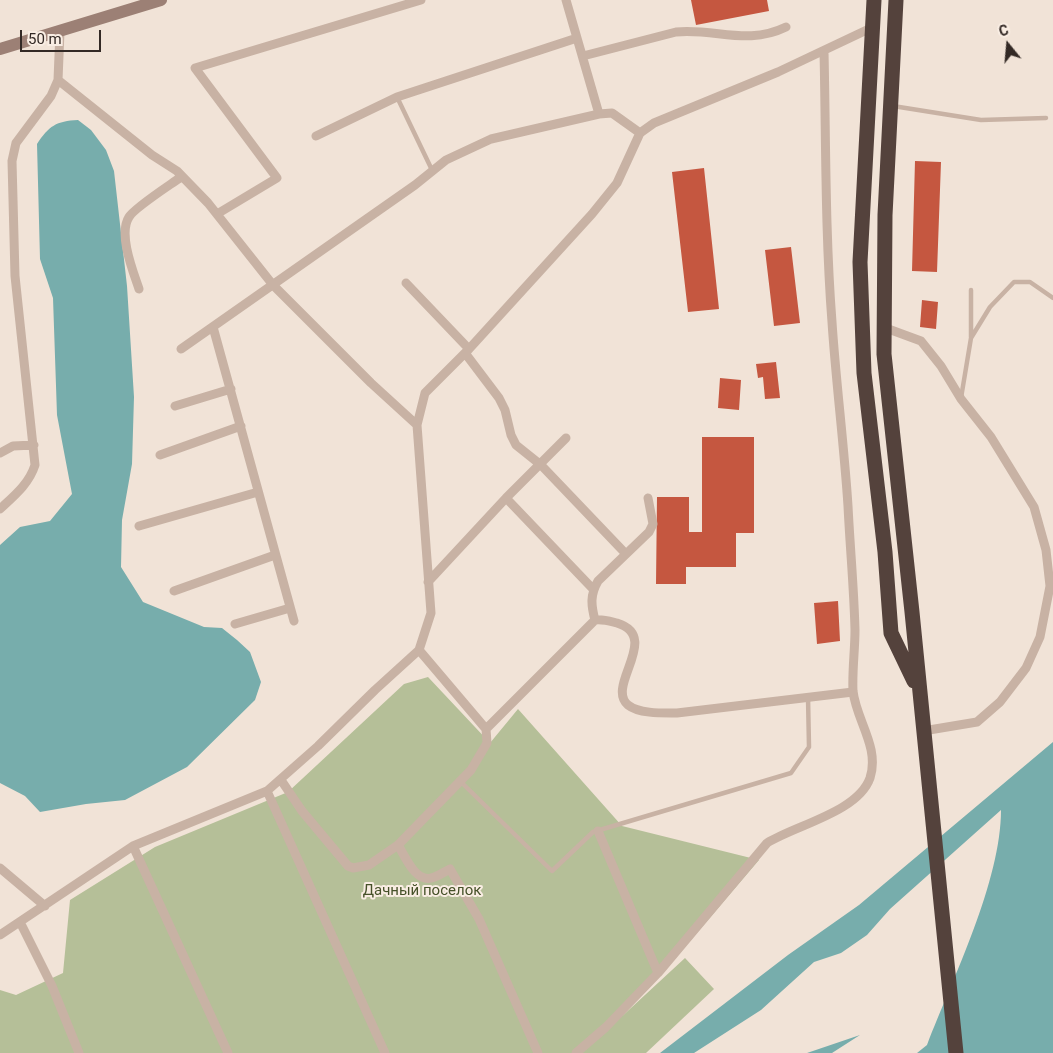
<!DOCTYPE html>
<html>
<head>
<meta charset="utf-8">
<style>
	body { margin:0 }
	#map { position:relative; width:1053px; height:1053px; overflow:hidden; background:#f1e3d7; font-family:Roboto,sans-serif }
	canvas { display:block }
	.north { position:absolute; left:983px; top:20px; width:50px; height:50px; -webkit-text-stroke:4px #f9ede3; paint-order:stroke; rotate:343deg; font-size:14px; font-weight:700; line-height:20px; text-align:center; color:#332925 }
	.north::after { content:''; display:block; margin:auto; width:18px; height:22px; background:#332925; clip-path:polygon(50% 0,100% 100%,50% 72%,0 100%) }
	.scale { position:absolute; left:20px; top:30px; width:81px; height:22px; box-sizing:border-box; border:2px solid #332925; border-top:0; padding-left:6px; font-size:15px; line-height:18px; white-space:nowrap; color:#332925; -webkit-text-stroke:4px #f9ede3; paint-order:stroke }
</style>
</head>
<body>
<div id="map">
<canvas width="1053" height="1053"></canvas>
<div class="north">С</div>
<div class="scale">50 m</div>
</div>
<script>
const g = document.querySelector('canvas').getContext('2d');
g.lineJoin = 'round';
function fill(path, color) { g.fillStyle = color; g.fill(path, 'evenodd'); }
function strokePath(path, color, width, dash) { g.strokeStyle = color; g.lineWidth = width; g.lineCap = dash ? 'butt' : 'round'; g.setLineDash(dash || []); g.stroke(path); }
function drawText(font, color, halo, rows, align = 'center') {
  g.font = font + ' Roboto,sans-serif'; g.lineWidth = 4; g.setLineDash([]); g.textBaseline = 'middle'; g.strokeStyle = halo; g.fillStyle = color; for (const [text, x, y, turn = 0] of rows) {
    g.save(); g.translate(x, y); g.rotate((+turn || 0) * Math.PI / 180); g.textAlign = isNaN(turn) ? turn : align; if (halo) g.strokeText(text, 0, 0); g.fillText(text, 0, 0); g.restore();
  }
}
const green = new Path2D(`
	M428 677 490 743 518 709 622 826 759 860 662 974 619 1019 685 958 714 989 646 1053H0V990L16 995 63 973 70 900 155 847 288 792 404 684Z`);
const water = new Path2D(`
	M78 120 91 130 106 150 114 171 127 286 134 397 132 464 122 520 121 567 143 602 204 627 222 628 237 640 250 652 261 682 255 700 187 767 125 800 86 804 40 812 25 796 0 783V545L20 527 50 521 72 494 57 415 53 298 40 259 37 144C49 126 56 121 78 120Z
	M1053 742V1053H917L927 1045C953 978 1001 881 1001 810L890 909 867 935 841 953 814 962 761 1010 694 1053H660L788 955 859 905Z
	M860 1035 832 1053H807Z`);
const building = new Path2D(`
	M691 0H767L769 11 696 25Z
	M915 161 941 162 937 272 912 271Z
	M704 168 719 309 688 312 672 172Z
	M791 247 800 323 774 326 765 250Z
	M922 300 938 302 936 329 920 327Z
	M776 362 780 398 765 399 763 377 758 378 756 364Z
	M720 378 741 380 739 410 718 408Z
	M702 437H754V533H736V567H686V584H656L657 497H689V532H702Z
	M838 601 840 641 817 644 814 603Z`);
const lane = new Path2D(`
	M397 97 432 170
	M893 106 981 120 1046 118
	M971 290V337
	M961 398 971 338 990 307 1014 282H1030L1053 298
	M460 781 552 871 593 832 791 773 809 747 808 697`);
const street = new Path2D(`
	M566 0 599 114
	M583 56 676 32C716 28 747 46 786 27
	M58 80 152 155 177 171 208 203 273 285 371 383 417 425
	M316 136 397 97 577 38
	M217 214 277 178 195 68 421 0
	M406 283 469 349
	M139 289C133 271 118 234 129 217 134 208 170 185 181 177
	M213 327 294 621
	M883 327 921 341 941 366 961 399 991 437 1034 507 1046 550 1050 586 1040 637 1026 668 1000 702 977 722 923 731
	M181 349 415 185 446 160 491 139 599 114 612 113 640 133
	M465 353 499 398 505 410 511 435 516 445 541 465 626 554
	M175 406 231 389
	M0 453 13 446 34 445
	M160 455 241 426
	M506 498 593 589
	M0 509C14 496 29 484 35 465L15 276 12 161 16 143 51 96 58 80 60 31
	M139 526 258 492
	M428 582 506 498 566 438
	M174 591 275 555
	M595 620C591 605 590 595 598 581L649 532 653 524 648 498
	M235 624 290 608
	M419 650 486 729 595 620C603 619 609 621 617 623 662 637 605 686 628 705 639 714 664 713 677 713L853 692
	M281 780 302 811 348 866 353 868 369 865 398 845 471 770 487 743 486 729
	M267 791 385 1053
	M398 845C405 856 415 882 431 878 437 877 444 872 450 869L479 919 538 1053
	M133 846 228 1053
	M0 868 45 906
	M20 922 52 986 79 1053
	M0 935 133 846 267 791 318 746 375 690 419 650 431 613 417 425 425 393 469 349 592 214 617 183 640 133 654 123 778 72 871 28
	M658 973 767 843C796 825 858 812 870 778 880 747 856 720 853 691 852 671 855 650 855 630 854 589 850 547 848 506 844 444 836 383 832 322 825 232 826 141 824 51
	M576 1053 606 1027 658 973 598 831`);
const secondary = new Path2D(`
	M0 49 161 0`);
const highway = new Path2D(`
	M874 0 860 262 864 373 885 552 891 633 914 681
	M896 0 885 215 884 354 912 612 956 1053`);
const parkNames = [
	["Дачный поселок",422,891]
];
fill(green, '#b5bf98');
fill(water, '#77adac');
fill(building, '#c55740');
strokePath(lane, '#c8b2a4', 4.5);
strokePath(street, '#c8b2a4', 9);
strokePath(secondary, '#9c8075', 12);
strokePath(highway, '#54423c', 15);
drawText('15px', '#465129', '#f9ede3', parkNames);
</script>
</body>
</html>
